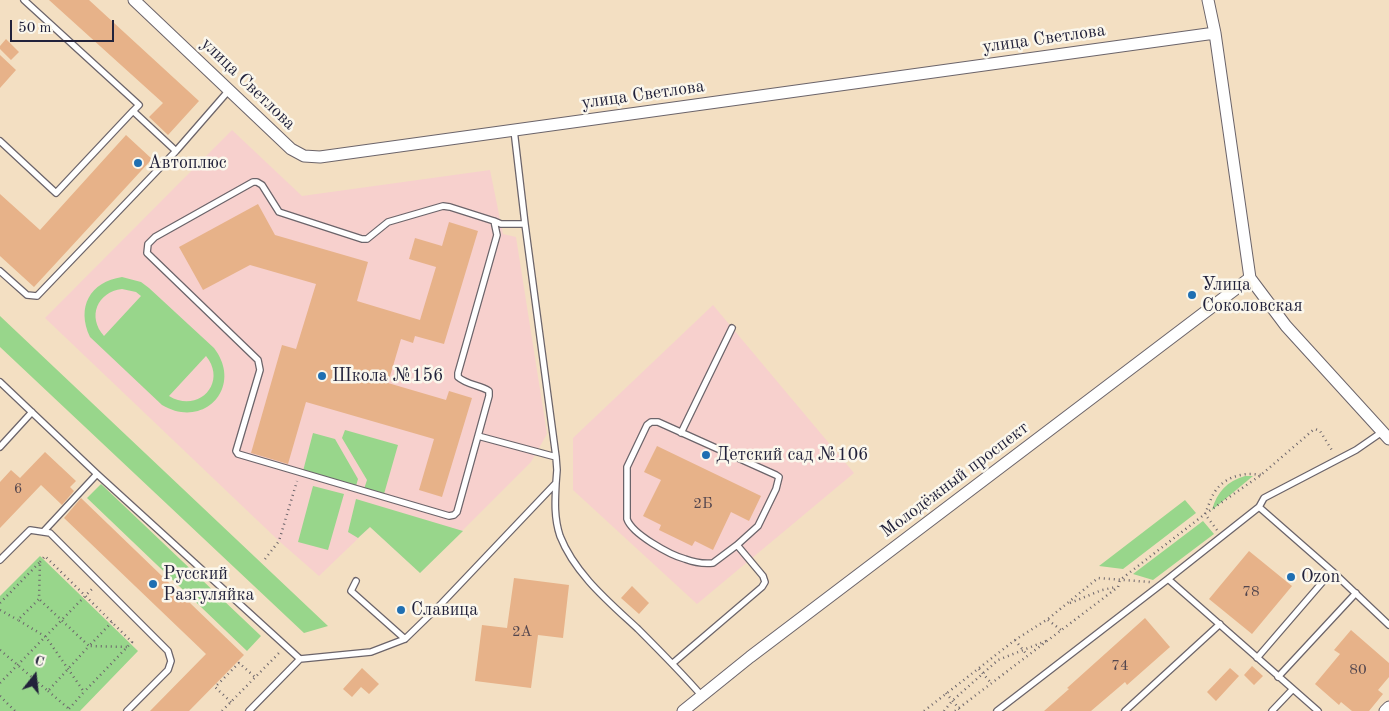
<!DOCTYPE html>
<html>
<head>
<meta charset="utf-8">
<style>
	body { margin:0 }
	#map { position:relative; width:1389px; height:711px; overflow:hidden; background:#f3dfc2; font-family:"Old Standard TT",serif }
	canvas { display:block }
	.north { position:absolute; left:10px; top:651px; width:50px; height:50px; -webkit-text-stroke:4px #fbf7ec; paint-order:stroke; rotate:16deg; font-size:14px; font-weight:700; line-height:20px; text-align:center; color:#22223b }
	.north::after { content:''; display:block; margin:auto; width:18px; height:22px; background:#22223b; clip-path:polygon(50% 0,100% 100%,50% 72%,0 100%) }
	.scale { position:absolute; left:10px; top:20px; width:104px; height:22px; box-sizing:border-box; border:2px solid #22223b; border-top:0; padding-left:6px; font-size:15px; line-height:18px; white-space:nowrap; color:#22223b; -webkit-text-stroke:4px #fbf7ec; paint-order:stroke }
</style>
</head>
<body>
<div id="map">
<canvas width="1389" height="711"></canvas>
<div class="north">С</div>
<div class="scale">50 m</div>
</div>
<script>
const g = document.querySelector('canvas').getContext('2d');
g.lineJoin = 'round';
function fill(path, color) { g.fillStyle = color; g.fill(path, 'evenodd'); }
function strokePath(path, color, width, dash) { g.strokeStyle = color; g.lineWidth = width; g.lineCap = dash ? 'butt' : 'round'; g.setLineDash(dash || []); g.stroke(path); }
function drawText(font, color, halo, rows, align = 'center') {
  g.font = font + ' "Old Standard TT",serif'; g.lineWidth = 5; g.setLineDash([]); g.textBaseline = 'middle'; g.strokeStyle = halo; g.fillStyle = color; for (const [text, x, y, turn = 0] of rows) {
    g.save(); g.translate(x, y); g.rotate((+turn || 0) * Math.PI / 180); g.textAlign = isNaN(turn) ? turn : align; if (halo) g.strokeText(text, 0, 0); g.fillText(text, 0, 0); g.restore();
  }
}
const built = new Path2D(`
	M232 130 302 196 490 170 503 234 516 237 547 434 531 462 420 573 370 527 319 576 279 541 45 318Z
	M713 305 854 473 697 604 573 490V438Z`);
const green = new Path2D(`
	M122 277 141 282 149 288 214 348C244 387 204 430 162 405L90 337C76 307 90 282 122 277ZM122 289 136 292 141 296 104 336C87 317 97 292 122 289ZM206 356C228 383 198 414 169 396Z
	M0 316 328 626 304 633 0 347Z
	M345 430 398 445 384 494 364 489 367 480 342 438Z
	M313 433 335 439 358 479 356 486 303 471Z
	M1245 476H1253L1212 510C1217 492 1227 481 1245 476Z
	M101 484 261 636 247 651 87 498Z
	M313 486 344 494 328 550 298 542Z
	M356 499 463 531 420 573 370 527 358 538 348 532Z
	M1185 500 1196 513 1123 569 1099 566Z
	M1203 521 1214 534 1153 580 1133 574Z
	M40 556 138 651 80 711H0V596Z`);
const building = new Path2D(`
	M49 0H89L199 101 168 135 149 117 163 103Z
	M6 39 19 52 11 60 0 49V46Z
	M0 55 16 70 0 88Z
	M126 135 152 159 34 287 0 256V194L40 230Z
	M258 204 275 235 368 262 357 301 420 320 436 267 409 259 415 238 442 246 449 222 478 231 444 344 415 336 413 343 401 339 388 383 446 400 449 391 472 398 442 497 419 490 434 439 306 402 288 464 251 453 282 345 296 349 316 284 250 265 203 290 179 247Z
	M657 446 761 496 749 521 731 512 713 550 695 541 692 546 659 530 661 525 643 516 661 480 644 472Z
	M45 452 76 481 70 487 74 491 62 505 41 485 0 528V482L11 470 20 478Z
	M81 498 244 655 189 711H150L206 654 64 518Z
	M1249 551 1292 586 1252 634 1209 599Z
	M514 578 569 585 563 638 538 635 531 688 475 681 482 625 507 628Z
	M632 586 649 603 639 614 621 598Z
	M1145 618 1170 647 1127 685 1125 682 1091 711H1044L1069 689 1067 688Z
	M1351 630 1389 663V677L1378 690 1383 694 1369 711H1352L1341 702 1339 705 1315 684 1340 654 1334 650Z
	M1252 666 1263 676 1254 685 1244 675Z
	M362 668 379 684 369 694 361 687 352 697 343 689Z
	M1230 668 1239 676 1216 701 1207 692Z`);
const path = new Path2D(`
	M1217 530 1205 514C1207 509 1209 504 1211 499 1219 479 1240 471 1261 475
	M265 559 279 541 297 481
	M40 562 45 556 132 642 84 692
	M0 603 40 562 39 599 18 620 46 637 84 692 67 711
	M1070 603 1102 590 1116 587
	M0 610 18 620
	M1048 620 1061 630
	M112 622 89 646 127 647
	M1015 640 1027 655
	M0 650 48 691 89 646 39 599
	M979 669 992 684
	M0 683 93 588
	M48 691 69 709
	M946 693 961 711
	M0 696 15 711
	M231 702 215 687 239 663 255 677
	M222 711 280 652
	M924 711 1015 640 1048 619 1098 578 1150 582
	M944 711 952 701 998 660 1046 641
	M955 711 1118 587 1120 580 1205 514 1261 475 1312 431 1315 429 1320 431 1333 452`);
const lane = new Path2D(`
	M24 0 139 105 133 111
	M0 141 56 193 133 111 176 151
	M494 221 497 235 458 373V377C467 385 480 385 489 391V396L457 512 454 515 449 516 238 454 236 451 260 370 258 360 147 253 148 244 155 237 253 182H257L262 185 279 212 362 239H367L388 222 443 206 450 207 494 221 501 224H525
	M0 271 27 295 37 296 176 151 230 89
	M0 382 97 474 300 659 249 711
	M681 433 732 328
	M478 436 556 457
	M0 447 32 412
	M556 483C555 501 554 518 560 536 575 574 609 602 638 629 659 650 681 672 701 695
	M1259 507 1332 571 1389 625
	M44 531 97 474
	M0 560 30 530 50 533 168 651 171 661 168 670 127 711
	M1168 579 1259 507 1264 498 1356 450 1382 432
	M356 581 351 591 405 639
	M1257 658 1332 571
	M300 659 371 652 405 639 442 603 556 483 557 470 556 457 525 224 514 130
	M673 663 762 587 765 582 763 576 737 545 758 526 776 489 779 477 776 475 658 422H651L647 425 627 467V519C632 534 670 555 685 559 693 562 704 564 713 563L737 545
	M1278 677 1356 593
	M997 711 1168 579 1318 711
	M1125 711 1220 624
	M1272 711 1292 690`);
const street = new Path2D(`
	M134 0 291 149 304 156 320 157 1215 33
	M1208 0 1215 33 1250 278 1286 326 1389 439
	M683 711 750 657 1250 278
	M1385 711 1389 707`);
const markers = [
	[138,163,5,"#1f6fb2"],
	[1192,295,5,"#1f6fb2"],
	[322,376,5,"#1f6fb2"],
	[706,455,5,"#1f6fb2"],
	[1291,577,5,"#1f6fb2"],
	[153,584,5,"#1f6fb2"],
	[401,610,5,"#1f6fb2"]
];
const numberNames = [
	["6",18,489],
	["2Б",703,504],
	["78",1251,592],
	["2А",522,632],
	["74",1120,666],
	["80",1358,670]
];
const streetNames = [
	["улица Светлова",1044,39,-8],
	["улица Светлова",248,84,44],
	["улица Светлова",643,95,-8],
	["Молодёжный проспект",955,480,-37]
];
const poiNames = [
	["Автоплюс",148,163],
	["Улица",1202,285],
	["Соколовская",1202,306],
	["Школа №156",332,376],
	["Детский сад №106",716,455],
	["Русский",163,574],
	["Разгуляйка",163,595],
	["Ozon",1301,577],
	["Славица",411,610]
];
fill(built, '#f7d0cd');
fill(green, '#98d68b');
fill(building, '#e7b289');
strokePath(lane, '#6b646a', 8);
strokePath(street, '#6b646a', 13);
strokePath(path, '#6b646a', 2.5, [1, 4]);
strokePath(lane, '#fff', 5.5);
strokePath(street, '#fff', 11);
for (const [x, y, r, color] of markers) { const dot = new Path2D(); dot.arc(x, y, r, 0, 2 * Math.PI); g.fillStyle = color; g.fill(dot); strokePath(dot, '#fbf7ec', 2); }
drawText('15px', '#53464e', null, numberNames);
drawText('18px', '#22223b', '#fbf7ec', streetNames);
drawText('18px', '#22223b', '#fbf7ec', poiNames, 'left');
</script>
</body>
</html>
